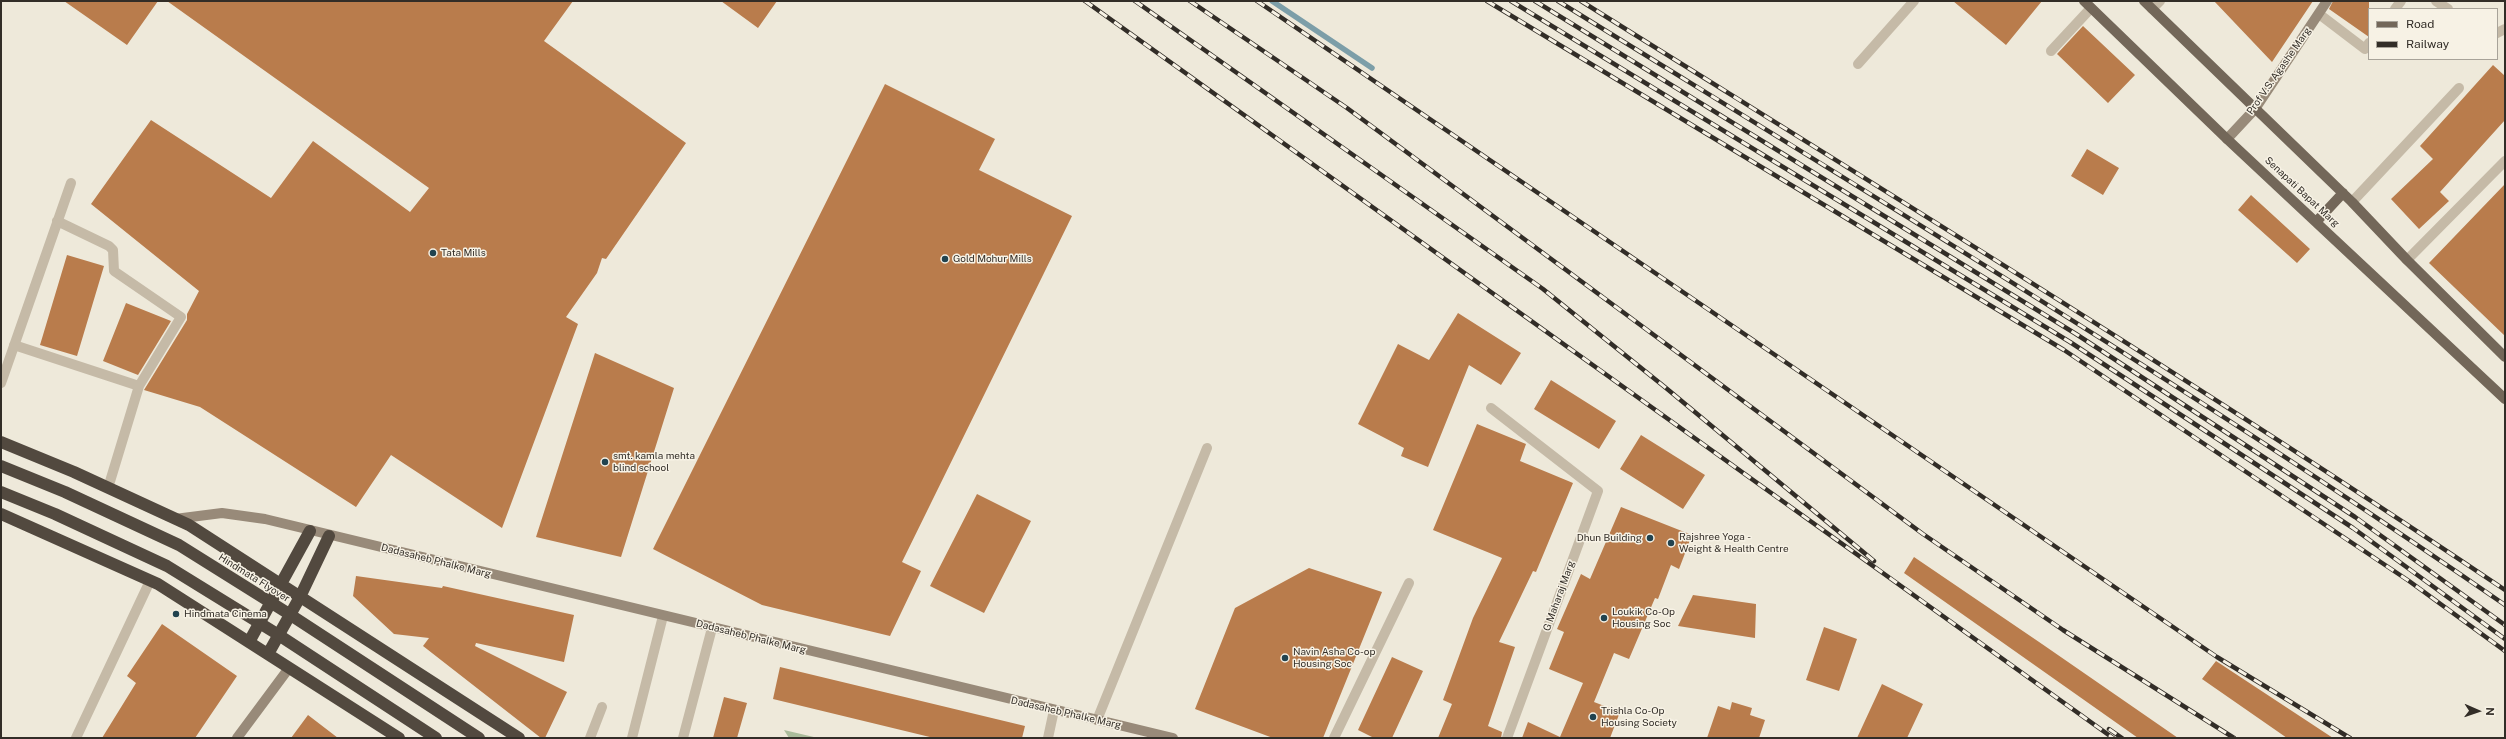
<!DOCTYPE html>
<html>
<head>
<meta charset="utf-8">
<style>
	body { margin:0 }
	#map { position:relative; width:2506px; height:739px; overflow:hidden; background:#eee9da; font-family:"Public Sans",sans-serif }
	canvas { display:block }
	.frame { position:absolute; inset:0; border:2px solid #322d27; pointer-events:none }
	.legend { position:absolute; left:2368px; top:8px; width:130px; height:52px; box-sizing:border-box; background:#f7f2e5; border:1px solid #a8a399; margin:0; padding:5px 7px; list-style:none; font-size:12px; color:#322d27 }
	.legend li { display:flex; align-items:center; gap:8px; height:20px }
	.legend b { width:20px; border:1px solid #a8a399 }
	.north { position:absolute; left:2458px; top:691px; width:40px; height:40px; -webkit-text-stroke:3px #f7f2e5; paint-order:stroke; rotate:92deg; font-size:11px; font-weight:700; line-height:16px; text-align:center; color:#322d27 }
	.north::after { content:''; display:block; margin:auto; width:14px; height:18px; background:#322d27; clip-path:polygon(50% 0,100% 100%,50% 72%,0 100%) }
</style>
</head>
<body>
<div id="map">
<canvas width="2506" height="739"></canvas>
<div class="frame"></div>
<ul class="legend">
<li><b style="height:5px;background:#736759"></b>Road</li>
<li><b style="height:5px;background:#322d27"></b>Railway</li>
</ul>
<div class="north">N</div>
</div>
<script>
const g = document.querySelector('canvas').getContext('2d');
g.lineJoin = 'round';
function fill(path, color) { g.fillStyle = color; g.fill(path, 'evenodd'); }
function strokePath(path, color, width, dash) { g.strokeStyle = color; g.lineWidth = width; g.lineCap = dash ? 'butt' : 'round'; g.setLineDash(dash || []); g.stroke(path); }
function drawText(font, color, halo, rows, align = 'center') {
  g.font = font + ' "Public Sans",sans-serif'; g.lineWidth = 3; g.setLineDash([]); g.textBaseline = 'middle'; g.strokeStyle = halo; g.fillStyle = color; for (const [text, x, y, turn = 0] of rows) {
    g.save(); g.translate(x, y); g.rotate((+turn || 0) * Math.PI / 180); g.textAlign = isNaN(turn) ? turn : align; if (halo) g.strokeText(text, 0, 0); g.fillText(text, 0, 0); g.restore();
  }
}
const green = new Path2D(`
	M784 730 818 738H789Z`);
const stream = new Path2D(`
	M1272 1 1372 68`);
const building = new Path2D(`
	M64 1H158L127 45Z
	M167 1H573L544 41 686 143 606 259 602 258 597 273 566 317 578 324 502 528 391 455 356 507 200 407 144 390 187 320V314L199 291 91 204 151 120 271 198 313 141 410 212 429 188Z
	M721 1H777L758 28Z
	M1953 1H2042L2006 45Z
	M2214 1H2313L2272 62Z
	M2333 1H2369V37L2329 9Z
	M2083 26 2135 75 2108 103 2057 54Z
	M2493 65 2505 76V120L2440 192 2449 201 2419 229 2391 199 2433 159 2420 146Z
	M885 84 995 139 979 170 1072 216 902 562 921 571 890 636 762 605 653 549Z
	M2087 149 2119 168 2103 195 2071 176Z
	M2505 184V336L2429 263Z
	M2251 195 2310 249 2297 263 2238 210Z
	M67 255 104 266 77 356 40 345Z
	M126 303 171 321 138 375 103 361Z
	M1458 313 1521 353 1501 385 1469 365 1428 467 1401 456 1404 448 1358 424 1398 344 1429 360Z
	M595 353 674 388 621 557 536 537Z
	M1551 380 1616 421 1599 449 1534 409Z
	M1477 424 1526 444 1520 461 1573 483 1536 572 1533 571 1499 642 1515 647 1488 726 1502 732 1501 738H1438L1452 704 1443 700 1473 618 1502 558 1433 530Z
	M1641 435 1705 475 1683 509 1620 469Z
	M977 494 1031 521 984 613 930 586Z
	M1621 507 1692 535 1679 569 1671 565 1658 599 1655 598 1629 659 1614 653 1594 702 1620 712 1610 738H1522L1528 722 1560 737 1583 683 1549 669 1564 632 1557 629 1581 574 1590 579Z
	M1914 557 2042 644 2178 738H2138L1904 573Z
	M1309 568 1382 592 1323 738H1273L1195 709 1235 608Z
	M356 576 442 588 443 586 574 615 564 662 476 643 475 646 567 692 545 738H541L423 646 429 638 394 634 353 596Z
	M1693 595 1756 604 1755 638 1678 626Z
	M162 624 237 676 195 738H102L136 683 127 676Z
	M1824 627 1857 639 1839 691 1806 680Z
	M1392 657 1423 671 1392 738H1374L1358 730Z
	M2216 661 2333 738H2287L2202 679Z
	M780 667 1025 726 1022 738H934L773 699Z
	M1882 684 1923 704 1907 738H1857Z
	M724 697 747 703 737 738H713Z
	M1732 702 1752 708 1750 715 1765 720 1759 738H1707L1718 706 1730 710Z
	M308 715 338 738H291Z`);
const lane = new Path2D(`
	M2436 1 2448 9
	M2152 9 2160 1
	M2395 9 2401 1
	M2319 14 2365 49 2369 43
	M2497 33 2505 29
	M2051 51 2091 8
	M1858 64 1914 1
	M2352 202 2459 88
	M57 221 109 246 113 250 114 271 181 317 139 386 108 488
	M2407 260 2505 161
	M14 345 139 386
	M1 383 71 183
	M632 738 663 616`);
const street = new Path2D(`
	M1491 408 1598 491 1507 738
	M1097 720 1207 448
	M76 738 150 581
	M590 738 602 707
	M683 738 712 628
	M1048 738 1054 710
	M1334 738 1409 583`);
const secondary = new Path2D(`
	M2227 139 2255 109 2327 1
	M175 519 222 513 265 519 1173 738
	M237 738 289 668`);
const primary = new Path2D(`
	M2084 1 2227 139 2505 399
	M2144 1 2352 202 2407 260 2505 357
	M2316 222 2343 193`);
const highway = new Path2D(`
	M1 442 74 472 189 525 519 738
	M1 514 158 584 399 738
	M249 642 310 531
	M268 654 300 597 329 536`);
const rail = new Path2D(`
	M1085 1 2113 738
	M1135 1 1543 289 1666 388 1874 561
	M1190 1 1347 108 1923 534 2063 630 2234 738
	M1257 1 2217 657 2350 738
	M1487 1 2064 350 2409 581 2505 651
	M1511 1 2070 342 2353 528 2505 639
	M1535 1 2076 334 2355 517 2505 625
	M1558 1C1876 198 2197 392 2505 605
	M1581 1C1891 195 2202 386 2505 590
	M2109 729 2122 738`);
const highwayBridge = new Path2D(`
	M1 466 65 492 179 545 286 612 479 738
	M1 492 55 514 167 566 274 632 436 738`);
const markers = [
	[433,253,4,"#21434f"],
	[945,259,4,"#21434f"],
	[605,462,4,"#21434f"],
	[1650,538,4,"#21434f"],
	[1671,543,4,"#21434f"],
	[176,614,4,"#21434f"],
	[1604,618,4,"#21434f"],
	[1285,658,4,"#21434f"],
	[1593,717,4,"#21434f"]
];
const streetNames = [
	["Prof V.S. Agashe Marg",2279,71,-55],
	["Senapati Bapat Marg",2302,192,43],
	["Dadasaheb Phalke Marg",436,561,14],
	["Hindmata Flyover",254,578,32],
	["G Maharaj Marg",1559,596,-70],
	["Dadasaheb Phalke Marg",751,637,14],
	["Dadasaheb Phalke Marg",1066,713,13]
];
const poiNames = [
	["Tata Mills",441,253],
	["Gold Mohur Mills",953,259],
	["smt. kamla mehta",613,456],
	["blind school",613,468],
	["Rajshree Yoga -",1679,537],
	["Weight & Health Centre",1679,549],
	["Dhun Building",1642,538,"right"],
	["Loukik Co-Op",1612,612],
	["Housing Soc",1612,624],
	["Hindmata Cinema",184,614],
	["Navin Asha Co-op",1293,652],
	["Housing Soc",1293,664],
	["Trishla Co-Op",1601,711],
	["Housing Society",1601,723]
];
fill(green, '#aabc9b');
strokePath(stream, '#7c9ea8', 5.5);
fill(building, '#b97c4c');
strokePath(lane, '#c5baa7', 10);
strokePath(street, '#c5baa7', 10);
strokePath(secondary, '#988a79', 10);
strokePath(primary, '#736759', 10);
strokePath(highway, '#52493f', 12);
strokePath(rail, '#322d27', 4.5);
strokePath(rail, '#f7f2e5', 3, [9]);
strokePath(highwayBridge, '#52493f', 12);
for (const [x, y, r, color] of markers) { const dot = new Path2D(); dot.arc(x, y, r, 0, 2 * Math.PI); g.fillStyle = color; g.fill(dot); strokePath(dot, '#f7f2e5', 1.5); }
drawText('10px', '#322d27', '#f7f2e5', streetNames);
drawText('10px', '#322d27', '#f7f2e5', poiNames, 'left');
</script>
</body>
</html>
